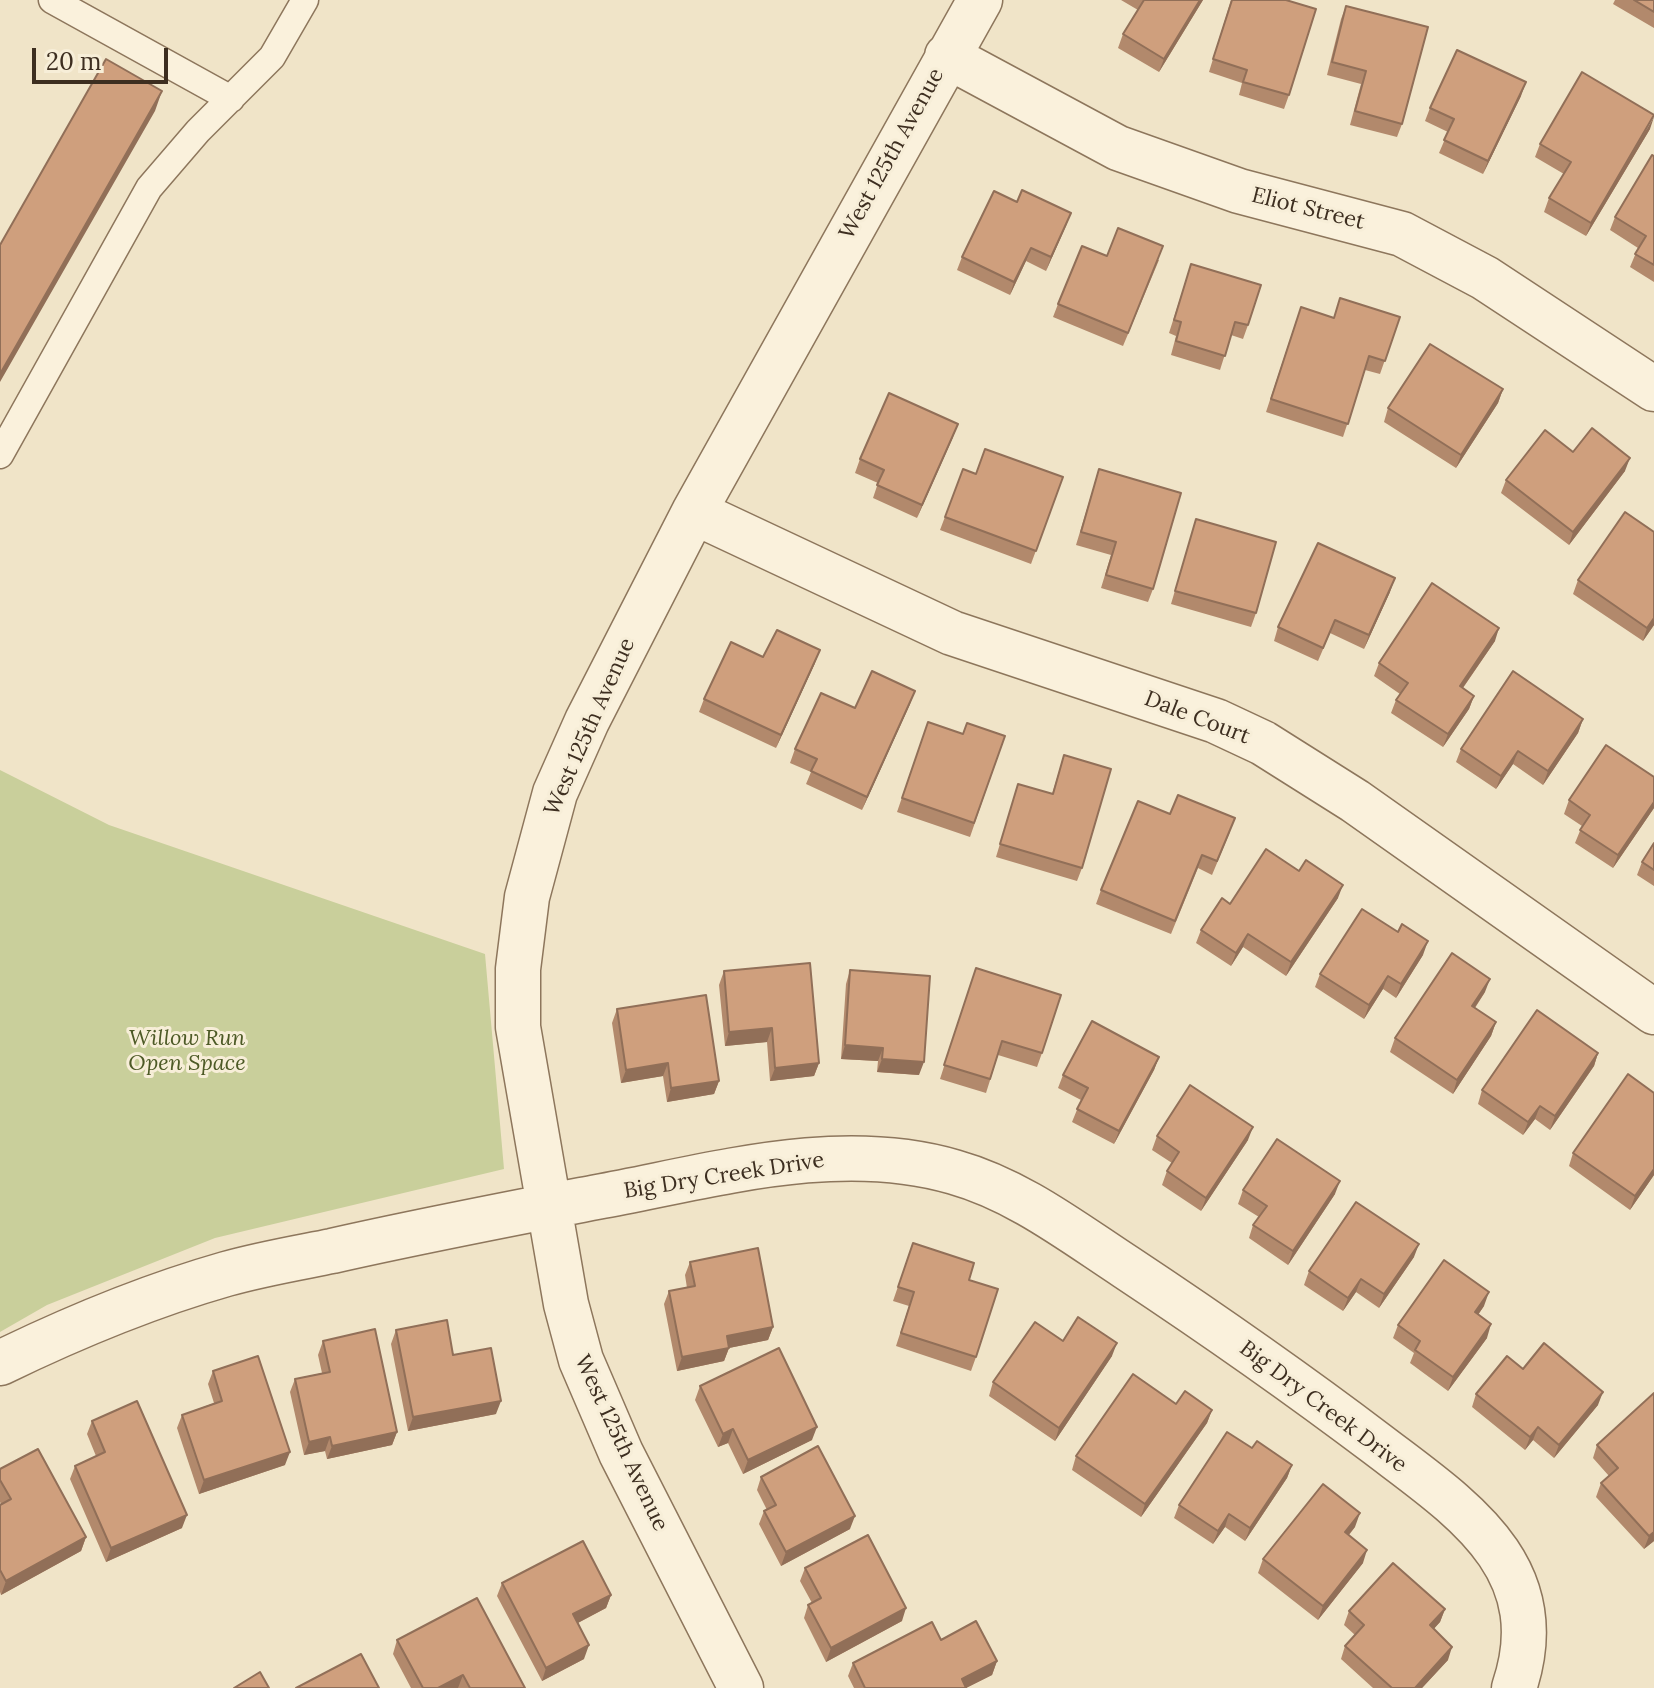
<!DOCTYPE html>
<html>
<head>
<meta charset="utf-8">
<style>
	body { margin:0 }
	#map { position:relative; width:1654px; height:1688px; overflow:hidden; background:#f0e4c8; font-family:Lora,serif }
	canvas { display:block }
	.scale { position:absolute; left:32px; top:48px; width:136px; height:36px; box-sizing:border-box; border:4px solid #3d2e20; border-top:0; padding-left:10px; font-size:24px; line-height:28px; white-space:nowrap; color:#3d2e20; -webkit-text-stroke:6px #f7eed8; paint-order:stroke }
</style>
</head>
<body>
<div id="map">
<canvas width="1654" height="1688"></canvas>
<div class="scale">20 m</div>
</div>
<script>
const g = document.querySelector('canvas').getContext('2d');
g.lineJoin = 'round';
function fill(path, color) { g.fillStyle = color; g.fill(path, 'evenodd'); }
function strokePath(path, color, width, dash) { g.strokeStyle = color; g.lineWidth = width; g.lineCap = dash ? 'butt' : 'round'; g.setLineDash(dash || []); g.stroke(path); }
function drawText(font, color, halo, rows, align = 'center') {
  g.font = font + ' Lora,serif'; g.lineWidth = 6; g.setLineDash([]); g.textBaseline = 'middle'; g.strokeStyle = halo; g.fillStyle = color; for (const [text, x, y, turn = 0] of rows) {
    g.save(); g.translate(x, y); g.rotate((+turn || 0) * Math.PI / 180); g.textAlign = isNaN(turn) ? turn : align; if (halo) g.strokeText(text, 0, 0); g.fillText(text, 0, 0); g.restore();
  }
}
const green = new Path2D(`
	M0 770 109 825 485 954 504 1169 215 1238 47 1305 0 1332Z`);
const lane = new Path2D(`
	M52 0 231 99
	M0 455 149 188 198 131 272 57 305 0`);
const street = new Path2D(`
	M947 56 1118 148 1239 191 1402 234 1485 278 1654 389
	M694 512 952 633 1216 721 1263 743 1355 801 1654 1012
	M0 1363C72 1328 149 1296 226 1274 261 1264 297 1258 332 1251 420 1231 509 1214 597 1197 712 1176 838 1138 954 1172 1018 1190 1071 1231 1126 1267 1212 1324 1295 1382 1377 1444 1461 1508 1555 1567 1514 1688
	M741 1688 621 1453 581 1360 566 1304 518 1027V969L527 897 555 793 587 721 694 512 980 0`);
const wall = new Path2D(`
	M1121 0H1203L1159 72 1118 48 1123 34 1138 10Z
	M1231 0H1286L1289 95 1284 109 1239 95 1242 83 1209 72Z
	M1615 0H1654V28L1613 4Z
	M1346 6 1402 124 1397 137 1350 125 1361 84 1327 75 1341 19Z
	M1521 96 1483 174 1439 153 1448 132 1425 121 1430 108Z
	M1650 129 1586 236 1544 212 1549 198 1564 174 1535 157 1540 144Z
	M1654 156V282L1630 267 1638 248 1610 230 1615 217Z
	M1017 202 1071 213 1046 271 1026 261 1010 295 957 270 962 257Z
	M1107 256 1159 260 1123 346 1053 317 1058 304Z
	M1191 264 1248 325 1243 339 1231 335 1220 370 1171 355 1176 336 1169 333Z
	M1340 298 1400 317 1380 374 1365 370 1343 437 1266 412 1296 321 1334 318Z
	M1503 389 1498 403 1456 468 1384 422 1388 408Z
	M953 437 917 518 873 498 878 483 855 473 860 459Z
	M1573 452 1625 471 1569 545 1501 493 1506 480Z
	M963 469 976 474 1063 477 1031 564 940 530Z
	M1099 469 1153 589 1148 602 1101 588 1111 555 1076 545Z
	M1196 519 1256 613 1251 627 1171 604Z
	M1578 580 1654 625 1643 641 1573 594Z
	M1390 592 1364 649 1330 633 1318 661 1274 641 1278 627Z
	M1495 641 1463 688 1474 696 1469 709 1443 747 1391 713 1396 700 1400 694 1374 676 1379 663Z
	M763 657 815 663 776 748 699 712 704 699Z
	M910 704 862 810 806 784 811 772 790 763 795 749 855 708Z
	M1583 719 1578 733 1543 785 1513 764 1496 789 1456 762 1461 749Z
	M928 722 963 734 1005 736 970 837 897 812Z
	M1064 755 1082 868 1077 881 996 857 1018 784 1052 794Z
	M1654 777V808L1613 868 1575 843 1582 826 1564 814 1569 800Z
	M1170 814 1230 832 1212 875 1198 868 1171 934 1096 904 1101 890Z
	M1654 843V886L1637 875 1642 862Z
	M1338 898 1286 976 1243 947 1231 966 1196 943 1201 930 1230 904Z
	M1398 932 1423 955 1396 998 1383 989 1364 1019 1315 987 1320 974Z
	M850 970 919 1075 877 1072 878 1061 841 1059 846 984Z
	M724 971 819 1063 814 1076 770 1081 767 1042 725 1046 719 985Z
	M971 982 1042 1053 1037 1067 998 1055 986 1093 940 1079Z
	M1485 992 1475 1008 1496 1022 1491 1036 1453 1094 1390 1052 1395 1038Z
	M617 1009 719 1081 714 1094 667 1102 663 1076 621 1083 612 1023Z
	M1598 1053 1594 1066 1550 1130 1535 1119 1523 1135 1478 1104 1482 1090Z
	M1159 1057 1154 1070 1114 1144 1072 1122 1081 1100 1058 1088 1063 1075Z
	M1157 1136 1248 1140 1201 1211 1162 1185 1167 1171 1172 1163 1152 1150Z
	M1573 1153 1654 1175 1630 1210 1569 1166Z
	M1243 1190 1335 1194 1288 1265 1249 1238 1253 1225 1259 1217 1238 1204Z
	M913 1243 976 1357 971 1371 896 1346 909 1306 893 1301Z
	M1414 1257 1379 1308 1356 1292 1343 1311 1304 1285 1309 1271Z
	M690 1262 773 1327 768 1340 729 1348 724 1361 677 1371 664 1304 669 1291 687 1288 685 1275Z
	M1484 1306 1478 1315 1487 1338 1448 1391 1410 1363 1414 1353 1393 1338 1398 1325Z
	M396 1330 496 1414 408 1431 391 1344Z
	M323 1341 397 1432 392 1445 327 1459 325 1451 304 1455 290 1392 295 1379 322 1373 318 1355Z
	M1063 1341 1112 1356 1055 1441 989 1396 993 1382Z
	M1523 1369 1598 1405 1554 1458 1533 1440 1525 1450 1472 1407 1476 1394Z
	M213 1371 285 1465 199 1494 177 1428 182 1415 214 1403 208 1384Z
	M700 1386 812 1440 743 1474 728 1443 718 1447 695 1400Z
	M1654 1393V1541L1644 1549 1596 1497 1601 1483 1609 1476 1593 1458 1597 1445Z
	M1176 1404 1212 1410 1207 1423 1141 1517 1072 1470 1076 1456Z
	M92 1421 182 1528 106 1562 70 1479 75 1466 96 1456 87 1434Z
	M1252 1448 1292 1465 1287 1478 1245 1541 1225 1527 1213 1544 1174 1518 1179 1505Z
	M0 1469 86 1537 81 1551 1 1595 0 1592V1505L1 1504 0 1502Z
	M761 1477 850 1529 781 1566 759 1524 764 1511 767 1510 757 1490Z
	M1355 1527 1349 1535 1363 1563 1318 1620 1258 1573 1263 1559Z
	M805 1568 902 1621 826 1662 804 1618 808 1605 812 1603 800 1581Z
	M502 1583 611 1595 606 1608 578 1623 584 1659 542 1681 497 1596Z
	M1445 1609 1440 1622 1433 1629 1448 1660 1422 1688H1373L1341 1659 1345 1646 1355 1635 1344 1625 1349 1611Z
	M397 1640 525 1688H411L393 1654Z
	M941 1640 997 1661 992 1675 966 1688H854L848 1676 853 1663Z`);
const shadedWall = new Path2D(`
	M1200 0H1203L1159 72 1164 59Z
	M1526 82 1521 96 1483 174 1488 161Z
	M162 91 155 111 0 382V374Z
	M1654 117 1650 129 1586 236 1591 223Z
	M1071 213 1066 226 1046 271 1051 257Z
	M1031 248 1026 261 1010 295 1014 282Z
	M1503 389 1498 403 1456 468 1461 455Z
	M958 424 953 437 917 518 922 505Z
	M1630 458 1625 471 1569 545 1573 532Z
	M1395 578 1390 592 1364 649 1369 635Z
	M1654 618V625L1643 641 1647 628Z
	M1499 628 1495 641 1455 699 1460 686Z
	M820 650 815 663 776 748 781 735Z
	M915 691 910 704 862 810 867 797Z
	M1474 696 1469 709 1443 747 1448 734Z
	M1583 719 1578 733 1543 785 1548 771Z
	M1518 751 1513 764 1496 789 1501 776Z
	M1654 802V808L1613 868 1618 855Z
	M1343 885 1338 898 1286 976 1291 962Z
	M1248 934 1243 947 1231 966 1236 953Z
	M1428 941 1423 955 1396 998 1401 984Z
	M1388 976 1383 989 1364 1019 1369 1005Z
	M1490 979 1485 992 1467 1019 1472 1006Z
	M1496 1022 1491 1036 1453 1094 1457 1080Z
	M772 1028 767 1042 725 1046 729 1032Z
	M845 1045 883 1048 878 1061 841 1059Z
	M1598 1053 1594 1066 1550 1130 1555 1116Z
	M1159 1057 1154 1070 1114 1144 1119 1131Z
	M882 1059 924 1062 919 1075 877 1072Z
	M668 1063 663 1076 621 1083 626 1070Z
	M819 1063 814 1076 770 1081 775 1068Z
	M719 1081 714 1094 667 1102 671 1088Z
	M1540 1106 1535 1119 1523 1135 1528 1122Z
	M1253 1127 1248 1140 1201 1211 1206 1198Z
	M1654 1169V1175L1630 1210 1635 1196Z
	M1340 1181 1335 1194 1288 1265 1293 1251Z
	M1419 1244 1414 1257 1379 1308 1384 1294Z
	M1361 1279 1356 1292 1343 1311 1348 1298Z
	M1489 1292 1484 1306 1470 1326 1475 1312Z
	M1491 1324 1487 1338 1448 1391 1453 1377Z
	M773 1327 768 1340 729 1348 724 1361 677 1371 682 1357 727 1336Z
	M1117 1343 1112 1356 1055 1441 1059 1428Z
	M1603 1392 1598 1405 1554 1458 1559 1445Z
	M501 1401 496 1414 408 1431 413 1417Z
	M1212 1410 1207 1423 1141 1517 1145 1504Z
	M817 1427 812 1440 743 1474 748 1460Z
	M1538 1427 1533 1440 1525 1450 1530 1437Z
	M733 1429 728 1443 718 1447 723 1434Z
	M397 1432 392 1445 327 1459 332 1446Z
	M330 1437 325 1451 304 1455 309 1442Z
	M290 1452 285 1465 199 1494 204 1480Z
	M1292 1465 1287 1478 1245 1541 1250 1528Z
	M1360 1513 1355 1527 1340 1545 1345 1532Z
	M1229 1514 1225 1527 1213 1544 1218 1531Z
	M187 1515 182 1528 106 1562 111 1548Z
	M855 1516 850 1529 781 1566 786 1552Z
	M1654 1532V1541L1644 1549 1649 1536Z
	M86 1537 81 1551 1 1595 6 1581Z
	M1367 1550 1363 1563 1318 1620 1323 1606Z
	M611 1595 606 1608 568 1628 573 1614Z
	M906 1608 902 1621 826 1662 831 1648Z
	M1445 1609 1440 1622 1425 1639 1430 1625Z
	M589 1645 584 1659 542 1681 546 1668Z
	M1452 1647 1448 1660 1422 1688H1415Z
	M997 1661 992 1675 966 1688 962 1679Z
	M463 1675 458 1688H438Z`);
const building = new Path2D(`
	M1144 0H1200L1164 59 1123 34Z
	M1232 0H1286L1316 9 1289 95 1243 82 1247 70 1213 59Z
	M1634 0H1654V12Z
	M1346 6 1428 27 1402 124 1355 111 1366 71 1332 62Z
	M1457 50 1526 82 1488 161 1444 140 1454 119 1430 108Z
	M106 59 162 91 0 374V245Z
	M1582 72 1654 115 1591 223 1549 198 1571 162 1540 144Z
	M1652 155 1654 156V265L1635 254 1646 236 1615 217Z
	M1022 190 1071 213 1051 257 1031 248 1014 282 962 257 994 191 1017 202Z
	M1118 228 1163 246 1128 333 1058 304 1082 246 1107 256Z
	M1191 264 1261 285 1248 325 1235 322 1225 356 1176 341 1181 322 1174 320Z
	M1340 298 1400 317 1385 361 1369 356 1348 424 1271 399 1301 307 1334 318Z
	M1430 344 1503 389 1461 455 1388 408Z
	M889 393 958 424 922 505 877 485 884 470 860 459Z
	M1592 428 1630 458 1573 532 1506 480 1545 430 1573 452Z
	M985 449 1063 477 1036 551 945 517 963 469 976 474Z
	M1099 469 1181 493 1153 589 1106 575 1116 542 1081 532Z
	M1625 512 1654 532V618L1647 628 1578 580Z
	M1196 519 1276 542 1256 613 1175 591Z
	M1318 543 1395 578 1369 635 1335 620 1323 648 1278 627Z
	M1432 583 1499 628 1460 686 1474 696 1448 734 1396 700 1408 683 1379 663Z
	M777 630 820 650 781 735 704 699 731 642 763 657Z
	M872 671 915 691 867 797 811 771 817 759 795 749 821 693 855 708Z
	M1513 671 1583 719 1548 771 1518 751 1501 776 1461 749Z
	M928 722 963 734 967 723 1005 736 974 823 902 798Z
	M1606 745 1654 777V802L1618 855 1580 830 1590 815 1569 800Z
	M1064 755 1111 769 1082 868 1000 844 1018 784 1053 794Z
	M1178 795 1235 818 1217 861 1202 855 1175 921 1101 890 1138 801 1170 814Z
	M1654 843V870L1642 862Z
	M1266 849 1299 871 1306 860 1343 885 1291 962 1248 934 1236 953 1201 930 1222 898 1230 904Z
	M1362 909 1398 932 1402 924 1428 941 1401 984 1388 976 1369 1005 1320 974Z
	M1452 953 1490 979 1472 1006 1496 1022 1457 1080 1395 1038Z
	M810 963 819 1063 775 1068 772 1028 729 1032 724 971Z
	M976 968 1061 995 1042 1053 1002 1041 990 1079 944 1065Z
	M850 970 930 976 924 1062 882 1059 883 1048 845 1045Z
	M706 995 719 1081 671 1088 668 1063 626 1070 617 1009Z
	M1537 1010 1598 1053 1555 1116 1540 1106 1528 1122 1482 1090Z
	M1092 1021 1159 1057 1119 1131 1077 1109 1088 1088 1063 1075Z
	M1628 1074 1654 1093V1169L1635 1196 1573 1153Z
	M1190 1085 1253 1127 1206 1198 1167 1171 1179 1152 1157 1136Z
	M1277 1139 1340 1181 1293 1251 1253 1225 1267 1206 1243 1190Z
	M1356 1202 1419 1244 1384 1294 1361 1279 1348 1298 1309 1271Z
	M913 1243 974 1263 969 1280 998 1289 976 1357 901 1333 914 1292 898 1287Z
	M758 1248 773 1327 727 1336 729 1348 682 1357 669 1291 695 1286 690 1262Z
	M1444 1260 1489 1292 1475 1312 1491 1324 1453 1377 1415 1350 1420 1341 1398 1325Z
	M1078 1317 1117 1343 1059 1428 993 1382 1035 1322 1063 1341Z
	M447 1320 453 1355 491 1348 501 1401 413 1417 396 1330Z
	M375 1329 397 1432 332 1446 330 1437 309 1442 295 1379 330 1372 323 1341Z
	M1544 1343 1603 1392 1559 1445 1538 1427 1530 1437 1476 1394 1507 1356 1523 1369Z
	M779 1348 817 1427 748 1460 733 1429 723 1434 700 1386Z
	M258 1356 290 1452 204 1480 182 1415 222 1401 213 1371Z
	M1133 1374 1176 1404 1185 1391 1212 1410 1145 1504 1076 1456Z
	M1654 1393V1532L1649 1536 1601 1483 1618 1468 1597 1445Z
	M137 1401 187 1515 111 1548 75 1466 105 1452 92 1421Z
	M1227 1432 1252 1448 1257 1441 1292 1465 1250 1528 1229 1514 1218 1531 1179 1505Z
	M818 1446 855 1516 786 1552 764 1511 776 1505 761 1477Z
	M38 1449 86 1537 6 1581 0 1570V1505L11 1499 0 1480V1469Z
	M1323 1484 1360 1513 1345 1532 1367 1550 1323 1606 1263 1559Z
	M868 1535 906 1608 831 1648 808 1605 821 1598 805 1568Z
	M583 1541 611 1595 573 1614 589 1645 546 1668 502 1583Z
	M1393 1563 1445 1609 1430 1625 1452 1647 1415 1688H1392L1345 1646 1364 1625 1349 1611Z
	M477 1598 525 1688H470L463 1675 438 1688H423L397 1640Z
	M976 1621 997 1661 962 1679 966 1688H865L853 1663 932 1622 941 1640Z
	M361 1654 379 1688H296Z
	M260 1672 269 1688H234Z`);
const streetNames = [
	["West 125th Avenue",892,154,-61],
	["Eliot Street",1308,209,14],
	["Dale Court",1197,718,21],
	["West 125th Avenue",590,727,-66],
	["Big Dry Creek Drive",724,1176,-9],
	["Big Dry Creek Drive",1323,1407,37],
	["West 125th Avenue",621,1443,65]
];
const parkNames = [
	["Willow Run",187,1039],
	["Open Space",187,1064]
];
fill(green, '#c9cf9b');
strokePath(lane, '#8d765c', 29);
strokePath(street, '#8d765c', 47);
strokePath(lane, '#faf1dc', 26);
strokePath(street, '#faf1dc', 44);
fill(wall, '#b2896c');
fill(shadedWall, '#916f58');
fill(building, '#cf9f7d');
strokePath(building, '#916f58', 2);
drawText('22px', '#3d2e20', '#f7eed8', streetNames);
drawText('italic 22px', '#4d5a26', '#f7eed8', parkNames);
</script>
</body>
</html>
